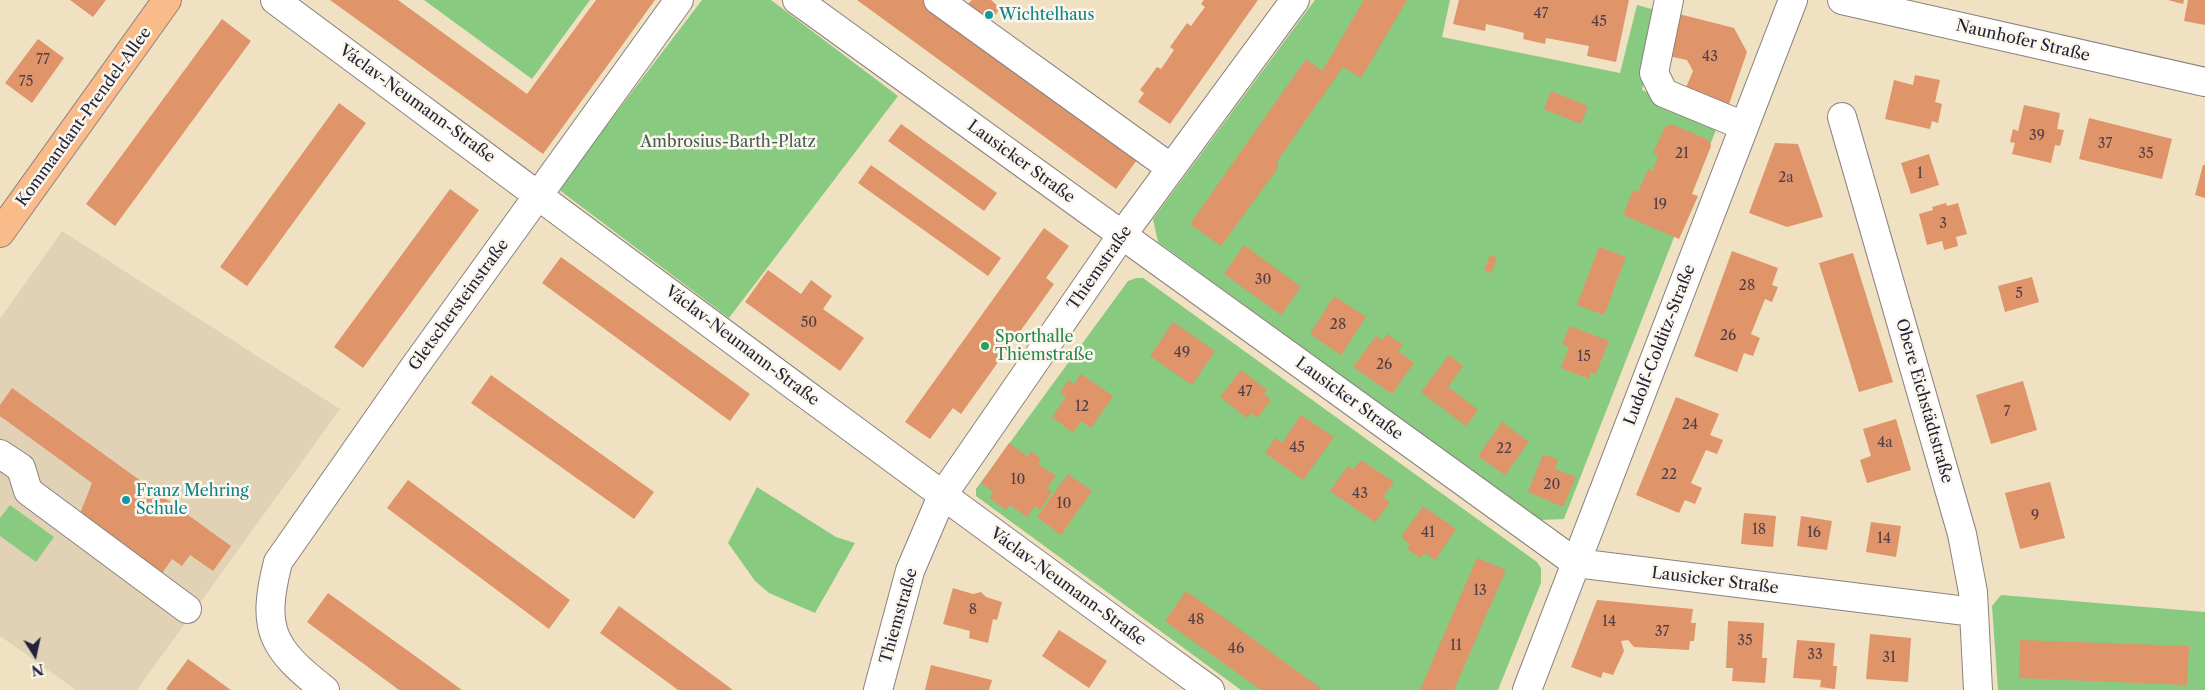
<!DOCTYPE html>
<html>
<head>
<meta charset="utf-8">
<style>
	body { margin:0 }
	#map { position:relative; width:2205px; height:690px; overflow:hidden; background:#f1e1c3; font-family:"Libre Caslon Text",serif }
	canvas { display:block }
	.north { position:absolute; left:10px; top:630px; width:50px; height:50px; -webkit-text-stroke:4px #fbf7ec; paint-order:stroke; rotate:170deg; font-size:14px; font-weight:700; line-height:20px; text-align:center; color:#22223b }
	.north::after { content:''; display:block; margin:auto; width:18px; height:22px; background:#22223b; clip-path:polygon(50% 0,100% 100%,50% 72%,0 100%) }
</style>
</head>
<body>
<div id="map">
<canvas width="2205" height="690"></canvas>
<div class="north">N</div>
</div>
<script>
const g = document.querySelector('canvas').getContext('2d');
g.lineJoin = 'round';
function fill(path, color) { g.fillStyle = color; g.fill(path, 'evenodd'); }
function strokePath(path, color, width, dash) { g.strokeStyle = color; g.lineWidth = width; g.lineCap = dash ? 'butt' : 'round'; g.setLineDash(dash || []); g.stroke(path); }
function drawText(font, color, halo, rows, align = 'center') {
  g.font = font + ' "Libre Caslon Text",serif'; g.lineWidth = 5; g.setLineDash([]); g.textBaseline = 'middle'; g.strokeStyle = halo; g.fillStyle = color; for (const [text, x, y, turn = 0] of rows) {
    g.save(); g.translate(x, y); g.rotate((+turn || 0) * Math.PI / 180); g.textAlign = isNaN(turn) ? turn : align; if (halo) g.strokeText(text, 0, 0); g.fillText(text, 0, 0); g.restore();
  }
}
const built = new Path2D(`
	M62 231 340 409 137 690H76L0 636V319Z`);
const green = new Path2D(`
	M424 0H590L532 79Z
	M702 0H771L898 96 729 318 558 189Z
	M1315 0H1450L1442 37 1620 73 1637 5 1659 11 1642 90 1719 122 1564 519 1539 520 1158 242 1153 219Z
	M1136 278H1143L1537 562 1541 568V583L1498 690H1241L976 496V489L1128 281Z
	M757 487 836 537 855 543 815 613 769 593 755 581 728 543Z
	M10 505 54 537 36 562 0 536V518Z
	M2001 595 2205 612V690H1998L1992 606Z`);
const building = new Path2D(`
	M70 0H106L93 17Z
	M330 0H398L527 94 596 0H655L543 154Z
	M857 0H924L1139 157 1116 189Z
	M972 0H991L1000 8 991 21 968 4Z
	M1204 0H1258L1170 124 1138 102 1144 93 1140 90 1157 67 1161 69 1174 50 1170 47 1187 23 1191 26 1205 7 1201 4Z
	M1364 0H1407L1361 78 1343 67 1278 160V168L1221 246 1190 224 1306 59 1322 71Z
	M1459 0H1629L1616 62 1587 56 1589 46 1546 38 1545 44 1523 39 1524 33 1504 28 1486 24 1485 31 1453 24Z
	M2168 0H2184L2183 4Z
	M2188 0H2205V25L2184 21Z
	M1675 13 1734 28 1747 52 1728 107 1685 90 1693 71 1687 60 1664 55Z
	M222 19 251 41 115 226 86 204Z
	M38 39 64 58 32 103 5 83Z
	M1915 75 1940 80 1935 102 1942 104 1938 123 1932 121 1930 129 1885 119 1894 80 1913 85Z
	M1551 91 1588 106 1581 124 1544 109Z
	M339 103 366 123 247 286 220 267Z
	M2024 105 2060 113 2057 129 2064 130 2060 146 2055 145 2051 163 2012 154 2015 143 2010 142 2013 129 2018 131Z
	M2089 118 2172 139 2162 179 2079 159Z
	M901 124 997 193 984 211 888 141Z
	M1671 124 1709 140 1711 146 1692 194 1698 196 1679 239 1623 215 1633 190 1638 192 1648 169 1653 171 1658 156 1653 153 1665 127Z
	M1775 143 1798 144 1823 217 1787 227 1749 213Z
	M1929 154 1939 185 1911 194 1901 163Z
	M871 165 1001 258 988 276 858 183Z
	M2203 165H2205V198L2195 195Z
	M450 189 479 210 363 368 334 347Z
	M1946 203 1947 206 1958 203 1967 234 1956 237 1958 246 1944 250 1942 241 1927 245 1919 214 1933 210 1932 207Z
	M1044 228 1069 246 1046 278 1054 284 961 414 953 408 930 439 905 422Z
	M1244 245 1301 287 1281 315 1224 274Z
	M1599 247 1626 257 1604 315 1577 305Z
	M1732 251 1778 268 1772 285 1778 287 1772 302 1765 299 1751 334 1760 338 1753 356 1744 353 1737 372 1694 356Z
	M1853 253 1893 382 1859 392 1819 263Z
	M1490 255 1497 258 1491 273 1484 270Z
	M561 257 750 394 730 421 542 283Z
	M768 270 801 294 811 280 832 296 823 309 864 338 840 371 745 302Z
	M2032 277 2039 302 2005 312 1998 286Z
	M1334 296 1366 317 1341 355 1310 334Z
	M1173 322 1215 351 1192 385 1150 356Z
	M1570 326 1609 341 1596 374 1591 372 1589 379 1561 368 1569 347 1562 344Z
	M1387 334 1403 345 1398 351 1414 363 1392 394 1353 367 1376 336 1382 340Z
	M1449 355 1463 366 1448 387 1478 410 1466 426 1421 392Z
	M1241 370 1267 390 1264 394 1271 400 1257 418 1251 413 1247 418 1220 397Z
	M1081 374 1113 396 1091 428 1081 421 1073 433 1052 417 1066 397 1060 392 1069 380 1074 384Z
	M491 375 654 492 634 519 471 403Z
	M2023 381 2037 430 1991 444 1976 395Z
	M12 388 231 546 213 571 190 555 182 566 172 559 161 575 79 516 92 483 0 416V405Z
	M1676 397 1719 414 1710 435 1723 440 1717 454 1706 450 1691 483 1702 488 1695 504 1685 500 1679 513 1636 495Z
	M1301 415 1334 437 1303 480 1265 453 1275 438 1282 443Z
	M1896 419 1911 470 1867 483 1860 460 1871 456 1863 429Z
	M1502 422 1529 442 1505 475 1478 456Z
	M1009 443 1028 457 1031 451 1041 459 1038 464 1056 476 1047 488 1052 492 1040 510 1035 506 1027 517 1010 505 1006 510 990 498 993 492 981 483Z
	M1543 454 1558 460 1555 469 1576 477 1563 507 1528 492Z
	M1361 460 1394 482 1383 497 1390 502 1375 522 1330 491 1348 466 1353 470Z
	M1068 474 1092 491 1061 535 1037 517Z
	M408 480 570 600 549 629 387 508Z
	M2050 482 2065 538 2020 549 2005 493Z
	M1423 506 1456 529 1435 560 1425 553 1421 558 1407 549 1410 544 1401 537Z
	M1744 513 1776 516 1773 547 1741 544Z
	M1801 516 1832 521 1827 550 1797 546Z
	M1871 522 1901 526 1896 557 1866 552Z
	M1477 558 1506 570 1482 625 1454 690H1420Z
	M953 588 973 594 981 592 986 597 1002 602 997 620 993 619 988 643 969 638 970 631 943 624Z
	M1186 591 1227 620 1323 690H1261L1165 621Z
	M328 593 440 674 462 690H399L307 622Z
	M1597 600 1693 609 1691 623H1696L1694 641H1690L1689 650 1634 647 1628 640 1621 641 1624 651 1613 675 1603 672 1601 678 1571 667Z
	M619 606 733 690H678L670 684 600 633Z
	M1728 621 1764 623 1762 658H1767L1765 683 1732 681 1733 668H1726Z
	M1059 630 1107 661 1089 688 1042 656Z
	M1870 634 1911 638 1908 682 1866 679Z
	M1797 640 1835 643 1833 666H1837L1835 689 1820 687 1821 680 1793 678Z
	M2020 640 2189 646 2187 685 2019 678Z
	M188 659 231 690H168L166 689Z
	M931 665 992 680 989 690H925Z`);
const minor = new Path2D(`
	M275 0C586 231 896 463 1210 690
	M797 0 1576 563 1974 612
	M938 0 1171 168
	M1669 0 1654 73 1664 93 1744 126
	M1842 0 2205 82
	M1842 117 1962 534 1973 592 1978 690
	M0 454 21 468 28 491 187 609
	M325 690C271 648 261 629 278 562L415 366 679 0
	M878 690 910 571 942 496 1122 235 1295 0
	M1527 690 1793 0`);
const major = new Path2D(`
	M0 233 167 0`);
const markers = [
	[989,15,5,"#0f9aa8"],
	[985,346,5,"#2e9e5b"],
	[126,500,5,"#0f9aa8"]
];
const numberNames = [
	["47",1541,14],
	["45",1599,22],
	["43",1710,57],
	["77",43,60],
	["75",26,82],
	["39",2037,136],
	["37",2105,144],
	["21",1682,154],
	["35",2146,154],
	["1",1920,174],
	["2a",1786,178],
	["19",1660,205],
	["3",1943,224],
	["30",1263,280],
	["28",1747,286],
	["5",2019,294],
	["50",809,323],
	["28",1338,325],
	["26",1728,336],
	["49",1182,353],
	["15",1584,357],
	["26",1384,365],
	["47",1245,392],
	["12",1082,407],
	["7",2007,412],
	["24",1690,425],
	["4a",1885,443],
	["45",1297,448],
	["22",1504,449],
	["22",1669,475],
	["10",1018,480],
	["20",1552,485],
	["43",1360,494],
	["10",1064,504],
	["9",2035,516],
	["18",1759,530],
	["41",1428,533],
	["16",1814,533],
	["14",1884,539],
	["13",1480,591],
	["8",973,610],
	["48",1196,620],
	["14",1609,622],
	["37",1662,632],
	["35",1745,641],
	["11",1456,646],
	["46",1236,649],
	["33",1815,655],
	["31",1889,658]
];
const cultureNames = [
	["Wichtelhaus",999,15],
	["Franz Mehring",136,491],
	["Schule",136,509]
];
const streetNames = [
	["Naunhofer Straße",2023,41,13],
	["Václav-Neumann-Straße",417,104,36],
	["Kommandant-Prendel-Allee",84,117,-54],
	["Lausicker Straße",1021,162,36],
	["Thiemstraße",1100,268,-55],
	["Gletschersteinstraße",459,305,-54],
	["Ludolf-Colditz-Straße",1660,345,-69],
	["Václav-Neumann-Straße",742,346,37],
	["Lausicker Straße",1349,399,36],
	["Obere Eichstädtstraße",1924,401,74],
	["Lausicker Straße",1715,581,7],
	["Václav-Neumann-Straße",1068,587,36],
	["Thiemstraße",899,616,-74]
];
const parkNames = [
	["Ambrosius-Barth-Platz",728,142]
];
const leisureNames = [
	["Sporthalle",995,337],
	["Thiemstraße",995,355]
];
fill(built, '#e1d2b5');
fill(green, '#89ca81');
fill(building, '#df946a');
strokePath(minor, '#8a827f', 30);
strokePath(major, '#8a827f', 30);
strokePath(minor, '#fff', 28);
strokePath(major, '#fabb8b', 28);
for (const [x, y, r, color] of markers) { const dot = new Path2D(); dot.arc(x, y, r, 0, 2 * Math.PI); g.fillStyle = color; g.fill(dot); strokePath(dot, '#fbf7ec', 2); }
drawText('14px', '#513e47', null, numberNames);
drawText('16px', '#0d838f', '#fbf7ec', cultureNames, 'left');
drawText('16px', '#22223b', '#fbf7ec', streetNames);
drawText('16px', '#465d54', '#fbf7ec', parkNames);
drawText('16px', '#27864d', '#fbf7ec', leisureNames, 'left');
</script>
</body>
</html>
